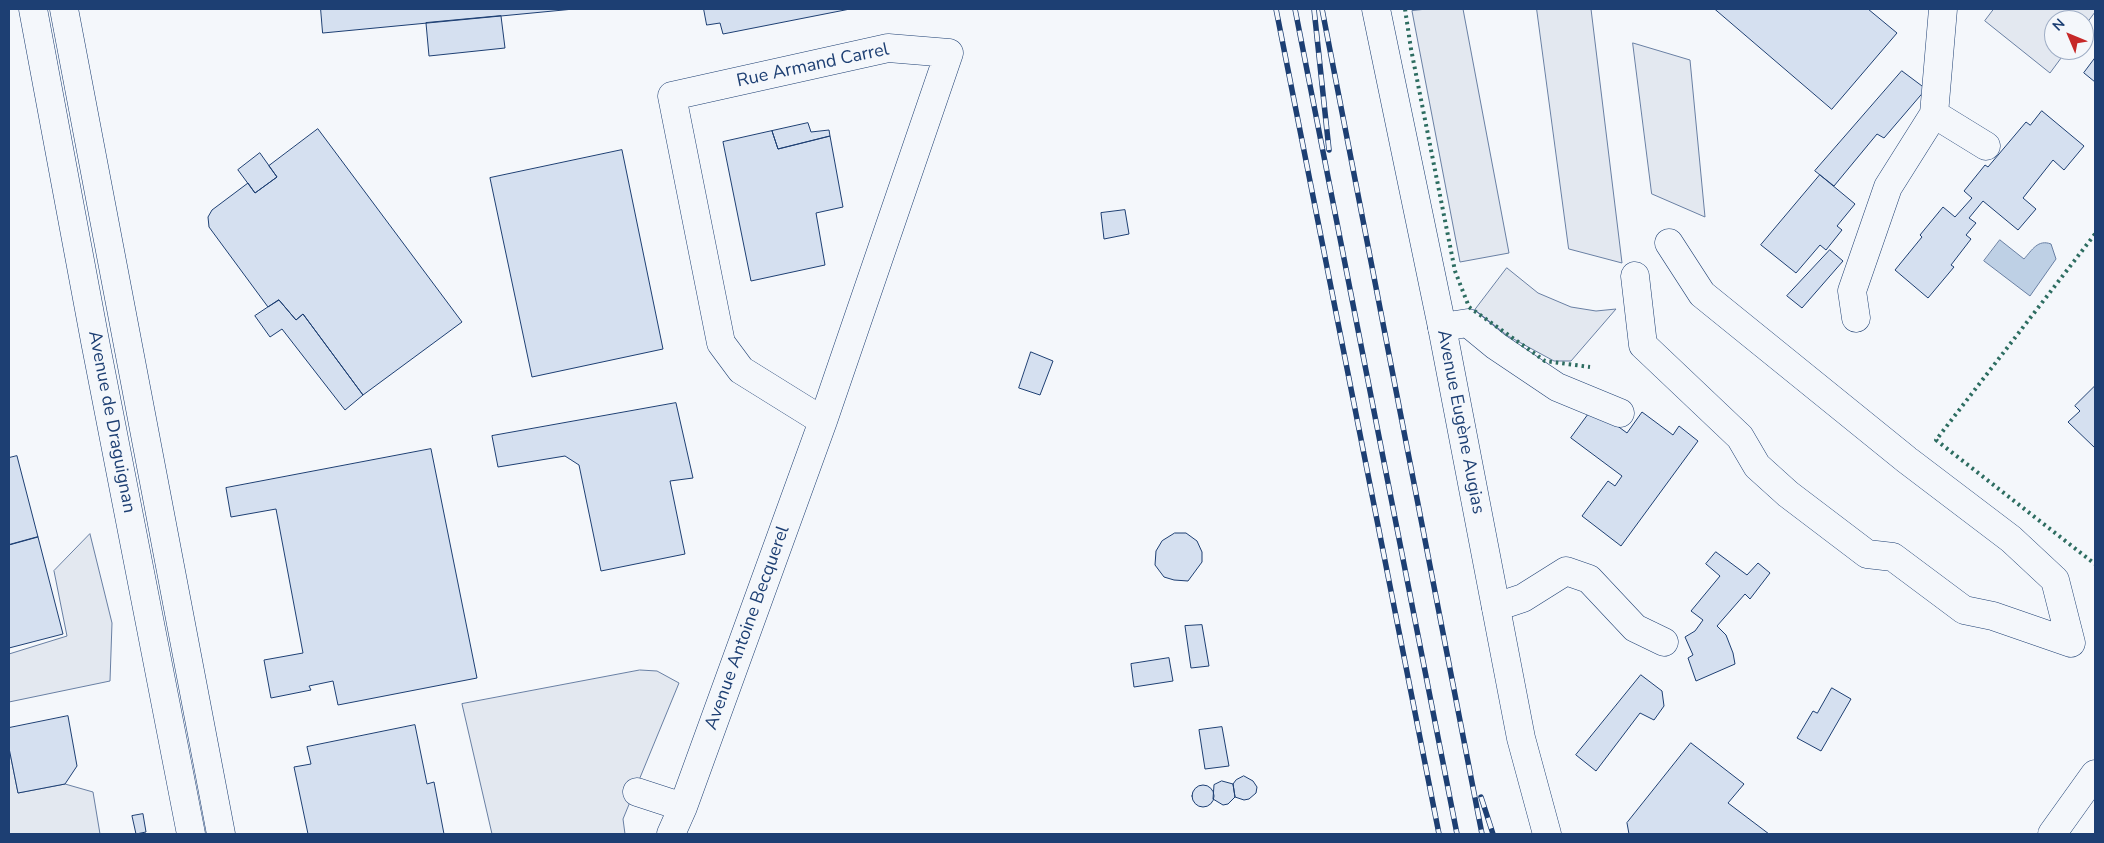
<!DOCTYPE html>
<html>
<head>
<meta charset="utf-8">
<style>
	body { margin:0 }
	#map { position:relative; width:2104px; height:843px; overflow:hidden; background:#f4f7fb; font-family:"Nunito Sans",sans-serif }
	canvas { display:block }
	.frame { position:absolute; inset:0; border:10px solid #1d3f73; pointer-events:none }
	.north { position:absolute; left:2044px; top:10px; width:50px; height:50px; box-sizing:border-box; background:#f4f7fb; border:1px solid #9eadc5; border-radius:50%; rotate:315deg; font-size:14px; font-weight:700; line-height:20px; text-align:center; color:#1d3f73 }
	.north::after { content:''; display:block; margin:auto; width:18px; height:22px; background:#c62828; clip-path:polygon(50% 0,100% 100%,50% 72%,0 100%) }
</style>
</head>
<body>
<div id="map">
<canvas width="2104" height="843"></canvas>
<div class="frame"></div>
<div class="north">N</div>
</div>
<script>
const g = document.querySelector('canvas').getContext('2d');
g.lineJoin = 'round';
function fill(path, color) { g.fillStyle = color; g.fill(path, 'evenodd'); }
function strokePath(path, color, width, dash) { g.strokeStyle = color; g.lineWidth = width; g.lineCap = dash ? 'butt' : 'round'; g.setLineDash(dash || []); g.stroke(path); }
function drawText(font, color, halo, rows, align = 'center') {
  g.font = font + ' "Nunito Sans",sans-serif'; g.lineWidth = 4; g.setLineDash([]); g.textBaseline = 'middle'; g.strokeStyle = halo; g.fillStyle = color; for (const [text, x, y, turn = 0] of rows) {
    g.save(); g.translate(x, y); g.rotate((+turn || 0) * Math.PI / 180); g.textAlign = isNaN(turn) ? turn : align; if (halo) g.strokeText(text, 0, 0); g.fillText(text, 0, 0); g.restore();
  }
}
const parking = new Path2D(`
	M1427 9H1463L1509 253 1460 262 1412 11Z
	M1537 9H1591L1622 263 1569 249Z
	M1994 9H2095V12L2084 27V20H2054V50H2067L2050 73 1985 21Z
	M1633 43 1690 60 1705 217 1652 194Z
	M1507 268 1538 293 1571 307 1596 311 1616 309 1571 361H1554L1508 336 1475 310Z
	M90 534 112 623 110 681 9 702V654L67 636 54 571Z
	M640 670 657 671 679 683 623 819 625 834H492L462 704Z
	M9 748 18 793 65 784 93 792 100 834H9Z`);
const water = new Path2D(`
	M2000 240 2024 259C2032 250 2038 239 2051 244L2056 259 2030 296 1984 261Z`);
const building = new Path2D(`
	M321 9H574L323 33Z
	M704 9H850L723 34 720 23 707 25Z
	M1715 9H1868L1897 33 1832 109Z
	M501 16 505 48 429 56 426 23Z
	M2095 58V82L2084 73Z
	M1902 71 1926 89 1884 138 1877 134 1834 186 1815 171Z
	M2042 111 2084 146 2064 170 2053 160 2023 198 2036 209 2018 230 1983 201 1969 218 1976 223 1966 235 1971 239 1951 265 1954 267 1928 298 1895 270 1922 237 1920 235 1943 207 1955 217 1972 198 1964 191 1985 165 1988 167 2026 122 2030 125Z
	M808 123 811 132 829 130 830 136 778 149 772 131Z
	M318 129 462 322 363 395 303 314 296 320 279 300 268 307 209 227 208 217 212 210 248 183 255 193 277 177 269 166Z
	M772 131 778 149 830 136 843 207 816 213 825 265 751 281 723 142Z
	M622 150 663 349 532 377 490 178Z
	M260 153 277 177 255 193 238 170Z
	M1820 175 1855 204 1837 226 1842 230 1826 250 1820 245 1796 273 1761 245Z
	M1125 210 1129 234 1104 239 1101 213Z
	M1830 250 1843 261 1802 308 1787 296Z
	M279 300 296 320 303 314 363 395 345 410 282 329 270 337 255 316Z
	M1031 352 1053 361 1040 395 1019 388Z
	M2095 386V448L2068 422 2080 411 2075 406Z
	M676 403 693 478 670 481 685 554 601 571 579 465 565 456 498 467 492 436Z
	M1593 408 1627 433 1642 412 1673 435 1679 426 1698 441 1621 546 1582 516 1608 481 1615 486 1622 476 1571 438Z
	M431 449 477 678 338 705 333 681 309 686 311 690 271 698 264 660 303 653 276 509 231 517 226 488Z
	M17 456 38 537 9 545V458Z
	M1175 533H1186L1197 541 1202 552V562L1188 581 1174 580 1164 577 1155 565 1156 551 1162 541Z
	M38 537 63 634 9 648V545Z
	M1716 552 1747 575 1758 563 1770 573 1750 599 1745 594 1717 626 1726 635 1733 653 1735 664 1696 681 1688 658 1693 655 1685 637 1695 631 1703 620 1691 611 1720 576 1706 564Z
	M1202 625 1209 666 1191 668 1185 626Z
	M1169 658 1173 681 1134 687 1131 664Z
	M1641 675 1662 691 1664 706 1654 720 1640 713 1596 771 1576 755Z
	M1832 688 1851 699 1821 751 1797 738 1813 711 1817 713Z
	M68 716 77 766 65 784 18 793 9 748V728Z
	M415 725 427 784 434 782 444 834H308L294 767 311 764 307 747Z
	M1222 727 1229 766 1205 769 1199 730Z
	M1691 743 1744 784 1728 803 1769 834H1629L1627 823Z
	M1244 776 1253 781 1257 787 1256 793 1249 799 1244 800 1235 797 1233 784 1236 780Z
	M1222 781 1233 784 1235 797 1228 804 1223 805 1213 799 1214 785Z
	M1192 796a11 11 0 1 1 22 0a11 11 0 1 1-22 0Z
	M143 814 146 832 136 834 132 816Z`);
const minor = new Path2D(`
	M1934 114 1986 146
	M1635 276 1643 345 1740 437 1757 466 1788 494 1867 554 1893 557 1964 610 1993 616 2071 643 2055 580 2011 539 1907 460 1702 294 1669 243
	M1856 318 1852 291 1888 187 1934 114 1943 9
	M1442 327 1468 323 1496 346 1557 387 1620 413
	M1496 607 1523 598 1566 571 1589 579 1635 628 1664 642
	M637 792 683 807
	M671 834 683 807 823 421 949 53 888 48 672 96 721 343 741 370 823 421
	M2052 834 2095 774`);
const major = new Path2D(`
	M33 9 95 341 191 834
	M64 9 221 834
	M1376 9 1442 327 1521 738 1547 834`);
const rail = new Path2D(`
	M1276 9 1439 834
	M1295 9 1457 834
	M1314 9 1329 150
	M1322 9 1482 834
	M1481 797 1493 834`);
const hedge = new Path2D(`
	M1405 9 1411 49 1455 271 1469 307 1545 361 1590 367
	M2095 234 1936 440 2095 564`);
const streetNames = [
	["Rue Armand Carrel",813,66,-12],
	["Avenue de Draguignan",111,422,79],
	["Avenue Eugène Augias",1460,422,79],
	["Avenue Antoine Becquerel",748,628,-70]
];
fill(parking, '#e3e8f0');
strokePath(parking, '#687fa3', 1);
fill(water, '#bed0e5');
strokePath(water, '#687fa3', 1);
fill(building, '#d5e0f0');
strokePath(building, '#1d3f73', 1);
strokePath(minor, '#1d3f73', 29);
strokePath(major, '#1d3f73', 29);
strokePath(minor, '#f4f7fb', 28);
strokePath(major, '#f4f7fb', 28);
strokePath(rail, '#1d3f73', 5.5);
strokePath(rail, '#f4f7fb', 4, [11]);
strokePath(hedge, '#2c6c60', 4, [2.5, 4]);
drawText('18px', '#1d3f73', '#f4f7fb', streetNames);
</script>
</body>
</html>
